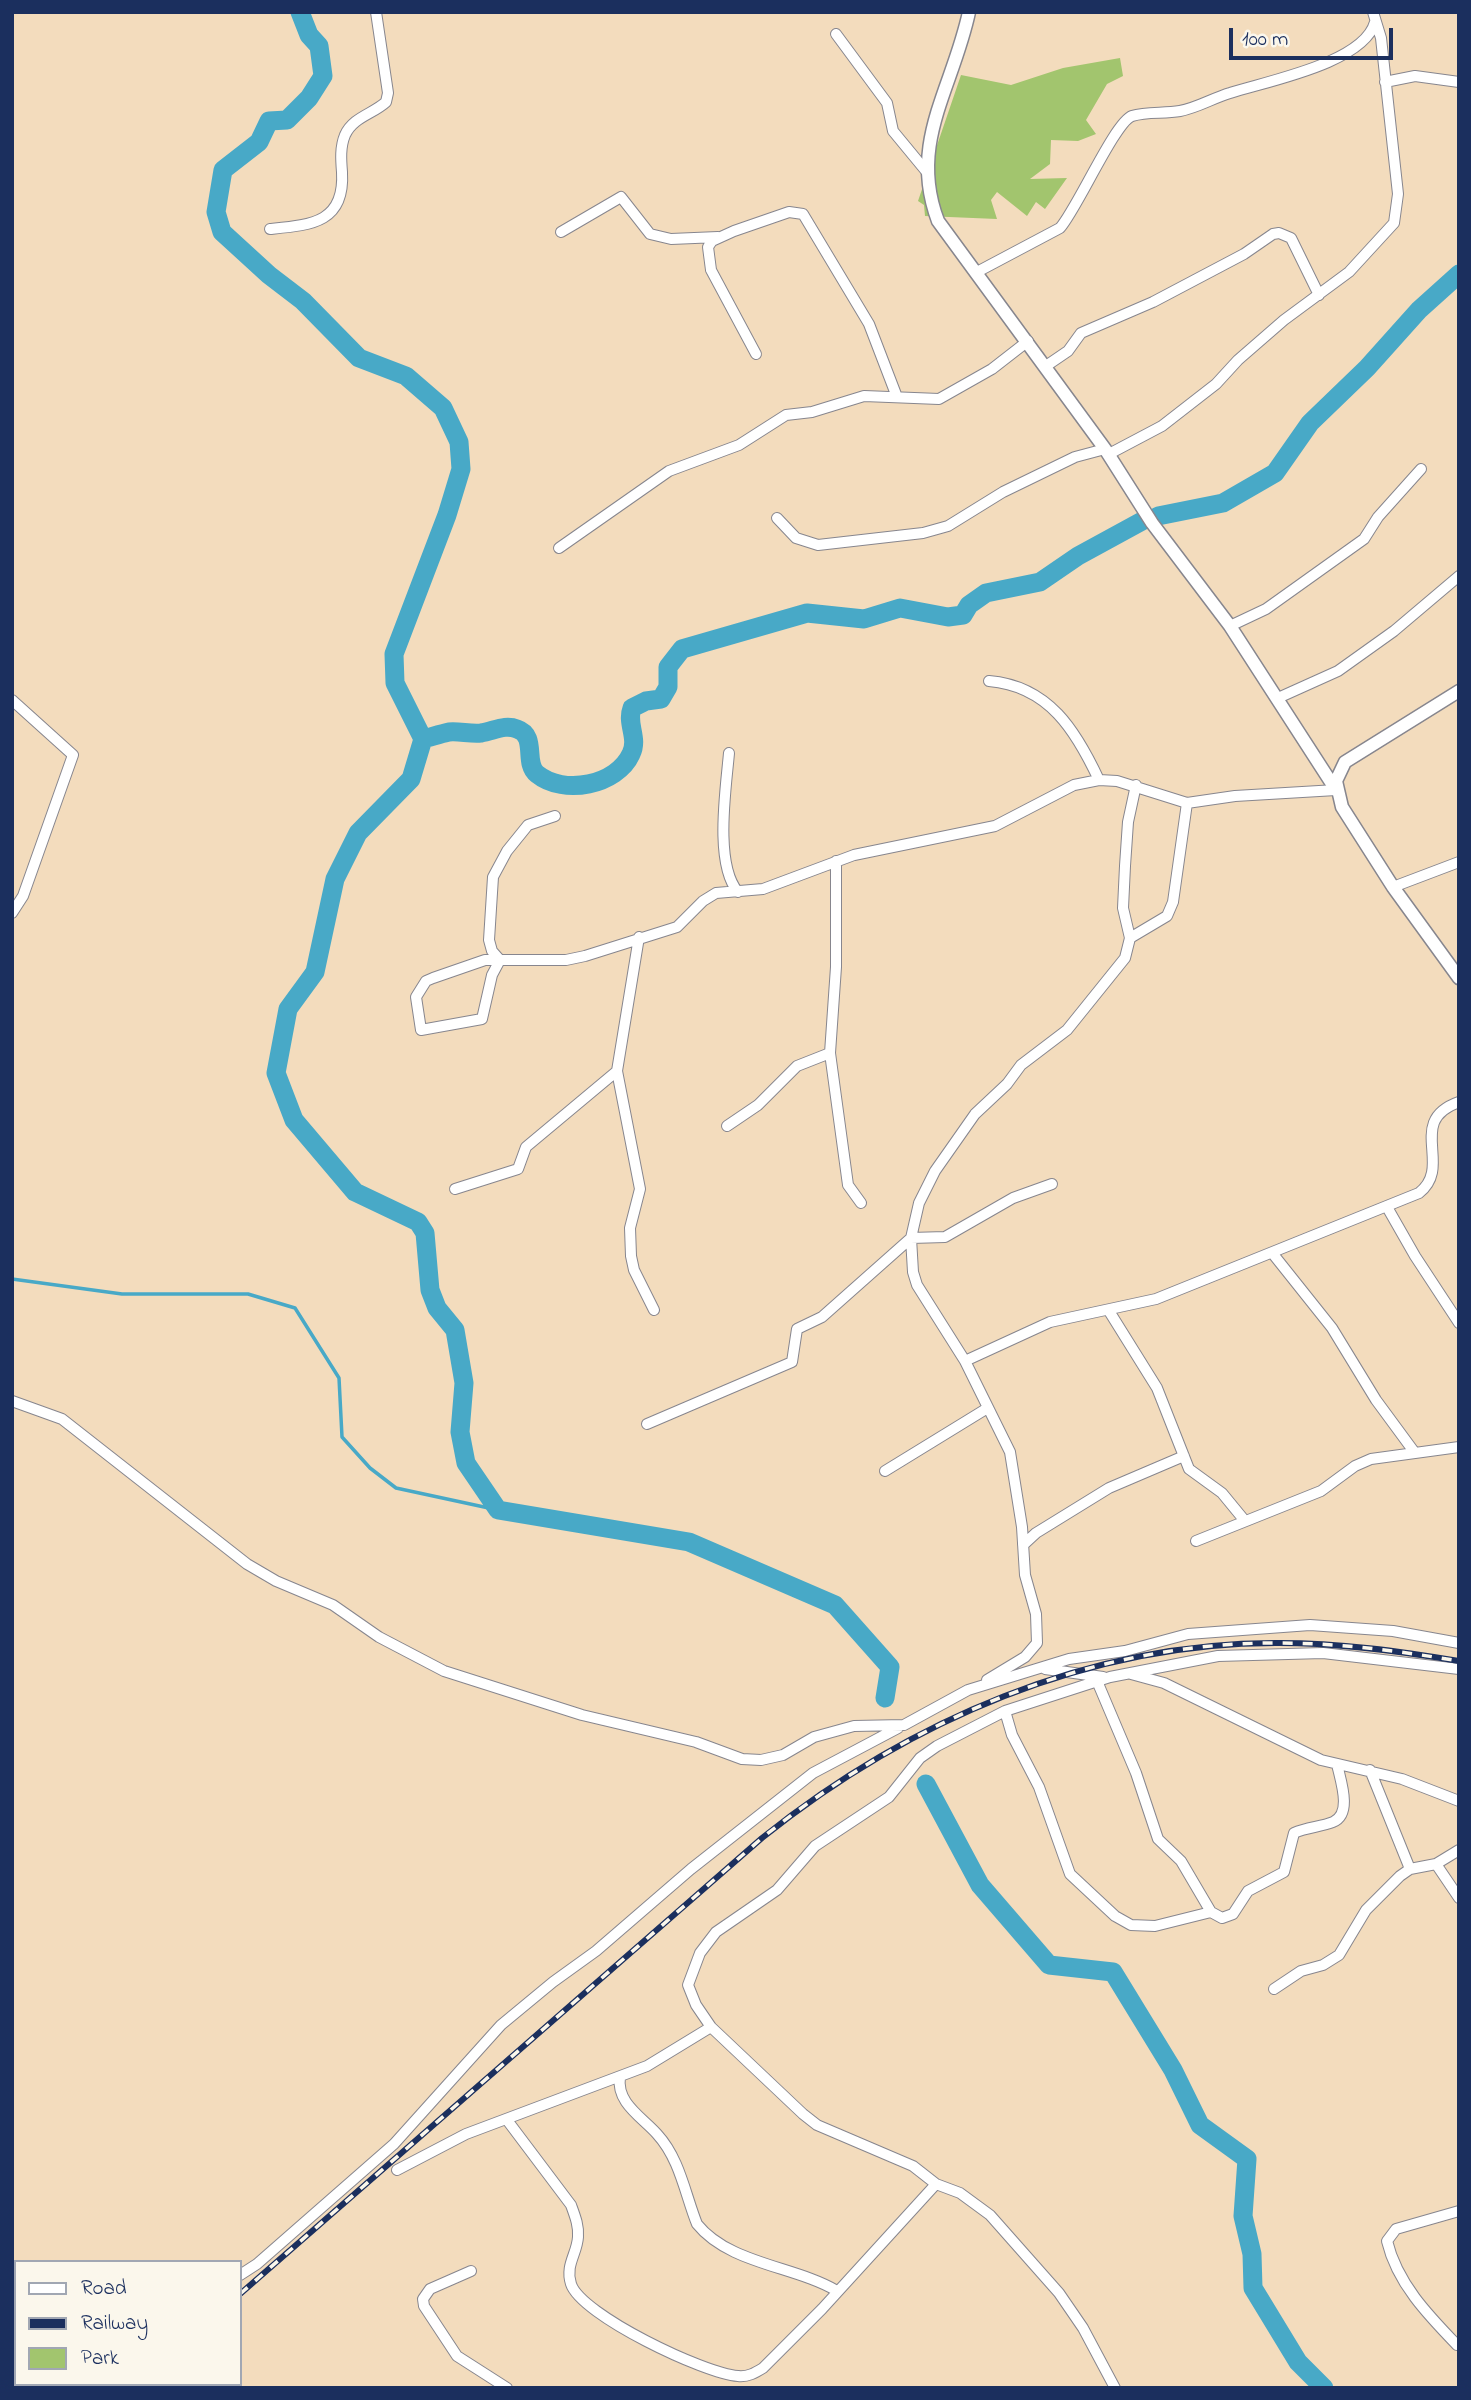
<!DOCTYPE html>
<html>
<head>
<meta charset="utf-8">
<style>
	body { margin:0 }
	#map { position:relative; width:1471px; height:2400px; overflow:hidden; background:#f3dcbd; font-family:"Indie Flower",sans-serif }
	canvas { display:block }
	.frame { position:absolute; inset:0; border:14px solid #1b2f5e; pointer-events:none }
	.legend { position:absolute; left:14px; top:2260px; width:228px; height:126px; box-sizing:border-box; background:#fbf7ec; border:2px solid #a1a7b3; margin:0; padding:9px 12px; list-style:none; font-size:21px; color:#1b2f5e }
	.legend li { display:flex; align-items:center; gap:14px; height:35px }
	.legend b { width:35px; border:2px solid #a1a7b3 }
	.scale { position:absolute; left:1229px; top:28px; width:164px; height:32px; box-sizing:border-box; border:4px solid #1b2f5e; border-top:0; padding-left:9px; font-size:21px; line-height:24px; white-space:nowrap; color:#1b2f5e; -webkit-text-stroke:5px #fbf7ec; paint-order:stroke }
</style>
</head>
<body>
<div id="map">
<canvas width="1471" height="2400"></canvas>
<div class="frame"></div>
<ul class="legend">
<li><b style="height:9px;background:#fff"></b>Road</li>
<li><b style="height:9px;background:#1b2f5e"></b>Railway</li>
<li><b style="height:19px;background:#a2c56e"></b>Park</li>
</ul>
<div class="scale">100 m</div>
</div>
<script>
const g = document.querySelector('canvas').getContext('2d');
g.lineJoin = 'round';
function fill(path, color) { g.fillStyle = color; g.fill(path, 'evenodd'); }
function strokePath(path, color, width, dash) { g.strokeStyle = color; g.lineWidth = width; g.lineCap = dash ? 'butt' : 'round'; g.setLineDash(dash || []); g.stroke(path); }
const green = new Path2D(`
	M1120 58 1123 76 1107 84 1086 120 1096 134 1078 141 1051 140 1050 164 1030 179 1067 178 1045 209 1036 202 1027 216 997 192 991 200 997 219 925 216 924 205 918 201 961 75 1011 85 1063 68Z`);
const stream = new Path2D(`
	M12 1279 122 1294H248L295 1308 339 1378 342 1437 370 1468 396 1488 498 1510`);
const river = new Path2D(`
	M300 12 309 35 319 46 323 76 309 98 287 120 269 121 259 142 223 170 216 212 222 232 269 275 303 301 359 358 406 376 443 408 459 442 461 469 447 515 394 654 395 683 423 739 411 779 358 833 335 879 315 972 288 1009 276 1073 294 1120 355 1192 418 1222 425 1233 430 1290 437 1308 455 1330 464 1383 460 1432 466 1463 498 1510 689 1542 835 1605 890 1667 885 1698
	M1158 516 1223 503 1275 473 1310 423 1367 368 1419 310 1459 274
	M423 739C431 737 440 734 449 732 459 731 470 734 481 733 494 731 505 724 517 729 538 736 523 763 537 774 564 796 617 785 631 754 639 738 626 724 632 708L646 701 661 699 668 687V667L682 649 807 613 864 619 900 608 948 617 963 615 969 605 986 593 1040 582 1078 556 1144 520
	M926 1784 980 1885 1049 1965 1113 1972 1173 2070 1200 2125 1247 2159 1243 2216 1252 2254 1253 2288 1298 2362 1324 2388`);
const minor = new Path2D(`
	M836 34 887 103 893 131 926 171
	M1385 82 1415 76 1459 82
	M270 229C311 225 345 223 342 172 341 160 340 147 345 135 353 117 373 114 386 102L388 93 376 12
	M561 232 621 197 650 234 671 239 718 237
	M977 272 1060 228C1077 209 1115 122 1132 116 1147 111 1164 114 1180 111 1197 108 1213 98 1230 93 1267 81 1364 63 1375 22
	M756 354 711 270 708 247 712 241 734 231 789 212 803 214 869 324 897 397
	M1046 366 1068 351 1081 333 1153 302 1244 254 1273 234 1279 233 1291 238 1319 295
	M1109 454 1162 426 1216 384 1238 360 1284 320 1349 272 1394 223 1398 194 1381 38 1373 12
	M777 518 796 538 818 545 923 533 948 526 1003 492 1075 457 1105 449
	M559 548 669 471 739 445 786 415 812 412 864 396 939 399 992 369 1028 341
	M1230 626 1266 609 1364 539 1378 517 1421 469
	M989 681C1049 686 1076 731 1099 780
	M1278 698 1338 671 1394 631 1459 576
	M12 700 73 755 23 896 12 913
	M729 753C726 788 714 864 738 892
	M555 816 528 825 507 851 493 877 489 940 492 951 500 960 492 975 482 1019 421 1030 416 997 426 981 433 978 485 960H566L585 956 677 927 703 901 716 893 763 889 854 855 995 826 1074 785 1099 780 1117 781 1187 803 1235 796 1336 790
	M836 861V967L830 1053 848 1185 861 1203
	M1393 887 1459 862
	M639 937 617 1071 640 1189 630 1228 631 1256 634 1270 654 1310
	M1130 938 1167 916 1173 902 1187 803
	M727 1126 758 1105 797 1066 830 1053
	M455 1189 518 1169 526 1147 617 1071
	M1387 1207 1415 1256 1459 1323
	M1273 1254 1332 1328 1376 1400 1415 1453
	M1109 1311 1157 1388 1189 1469 1222 1493 1245 1521
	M965 1361 1050 1322 1156 1299 1419 1193C1454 1166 1405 1121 1459 1102
	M12 1401 62 1419 247 1564 276 1581 333 1605 379 1637 444 1671 582 1715 696 1742 742 1759 761 1760 783 1755 814 1737 854 1726 904 1725 968 1690 1069 1659 1125 1651 1188 1634 1310 1625 1393 1631 1459 1643
	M647 1424 792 1362 797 1329 822 1317 911 1238 945 1237 1013 1198 1052 1184
	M885 1471 986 1409
	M1196 1541 1321 1491 1355 1466 1371 1459 1459 1447
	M1023 1545 1036 1533 1109 1488 1184 1456
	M1045 1669 1103 1677
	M1131 1674 1164 1683 1321 1760 1402 1779 1459 1801
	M987 1680 1025 1657 1037 1643 1036 1614 1025 1575 1022 1527 1010 1452 965 1361 917 1285 913 1272 911 1238 919 1203 935 1171 975 1114 1007 1084 1021 1065 1067 1030 1125 958 1130 938 1123 908 1125 866 1128 822 1136 785
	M1097 1681 1136 1773 1158 1839 1181 1861 1211 1912 1222 1918 1233 1914 1248 1891 1284 1872 1294 1833C1307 1827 1321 1827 1333 1822 1353 1814 1340 1779 1337 1764
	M1005 1711 1012 1735 1039 1787 1070 1874 1115 1916 1131 1925 1155 1926 1211 1912
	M1370 1770 1410 1869
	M1436 1864 1459 1898
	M1274 1989 1301 1971 1323 1965 1339 1955 1366 1910 1400 1876 1410 1869 1436 1864 1459 1850
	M620 2077C616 2103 642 2117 657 2134 680 2159 685 2194 697 2224 729 2264 795 2266 837 2291
	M507 2120 571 2205C575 2216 579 2226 578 2237 577 2254 565 2265 571 2284 581 2315 705 2374 738 2376 748 2377 755 2373 763 2368L822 2309 936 2184
	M397 2170 466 2134 647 2066 711 2027
	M471 2271 430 2289 423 2299 424 2306 457 2356 507 2388
	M240 2275 257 2264 394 2144 501 2025 553 1982 596 1951 691 1869 813 1773 898 1728
	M1457 2345C1428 2315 1397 2283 1387 2241L1396 2229 1459 2211
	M110 2388 114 2384
	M1115 2388 1083 2328 1059 2293 990 2215 960 2193 936 2184 913 2166 817 2125 803 2114 711 2027 696 2005 688 1985 700 1953 716 1932 777 1890 815 1846 889 1797 920 1758 937 1746 1005 1711 1110 1677 1218 1656 1323 1653 1459 1669`);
const tertiary = new Path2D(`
	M969 12C953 88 908 143 938 221L1105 449 1152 523 1230 626 1336 790
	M1459 691 1345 762 1336 781 1342 807 1393 887 1459 978`);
const rail = new Path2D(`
	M240 2294 762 1838C908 1721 1089 1642 1279 1643 1340 1643 1399 1651 1459 1661
	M133 2388 137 2384`);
fill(green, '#a2c56e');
strokePath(stream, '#48a9c7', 3.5);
strokePath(river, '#48a9c7', 19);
strokePath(minor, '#87868e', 12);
strokePath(tertiary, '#87868e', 15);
strokePath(minor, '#fff', 10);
strokePath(tertiary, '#fff', 12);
strokePath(rail, '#1b2f5e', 6);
strokePath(rail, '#fbf7ec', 3.5, [10]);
</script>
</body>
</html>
